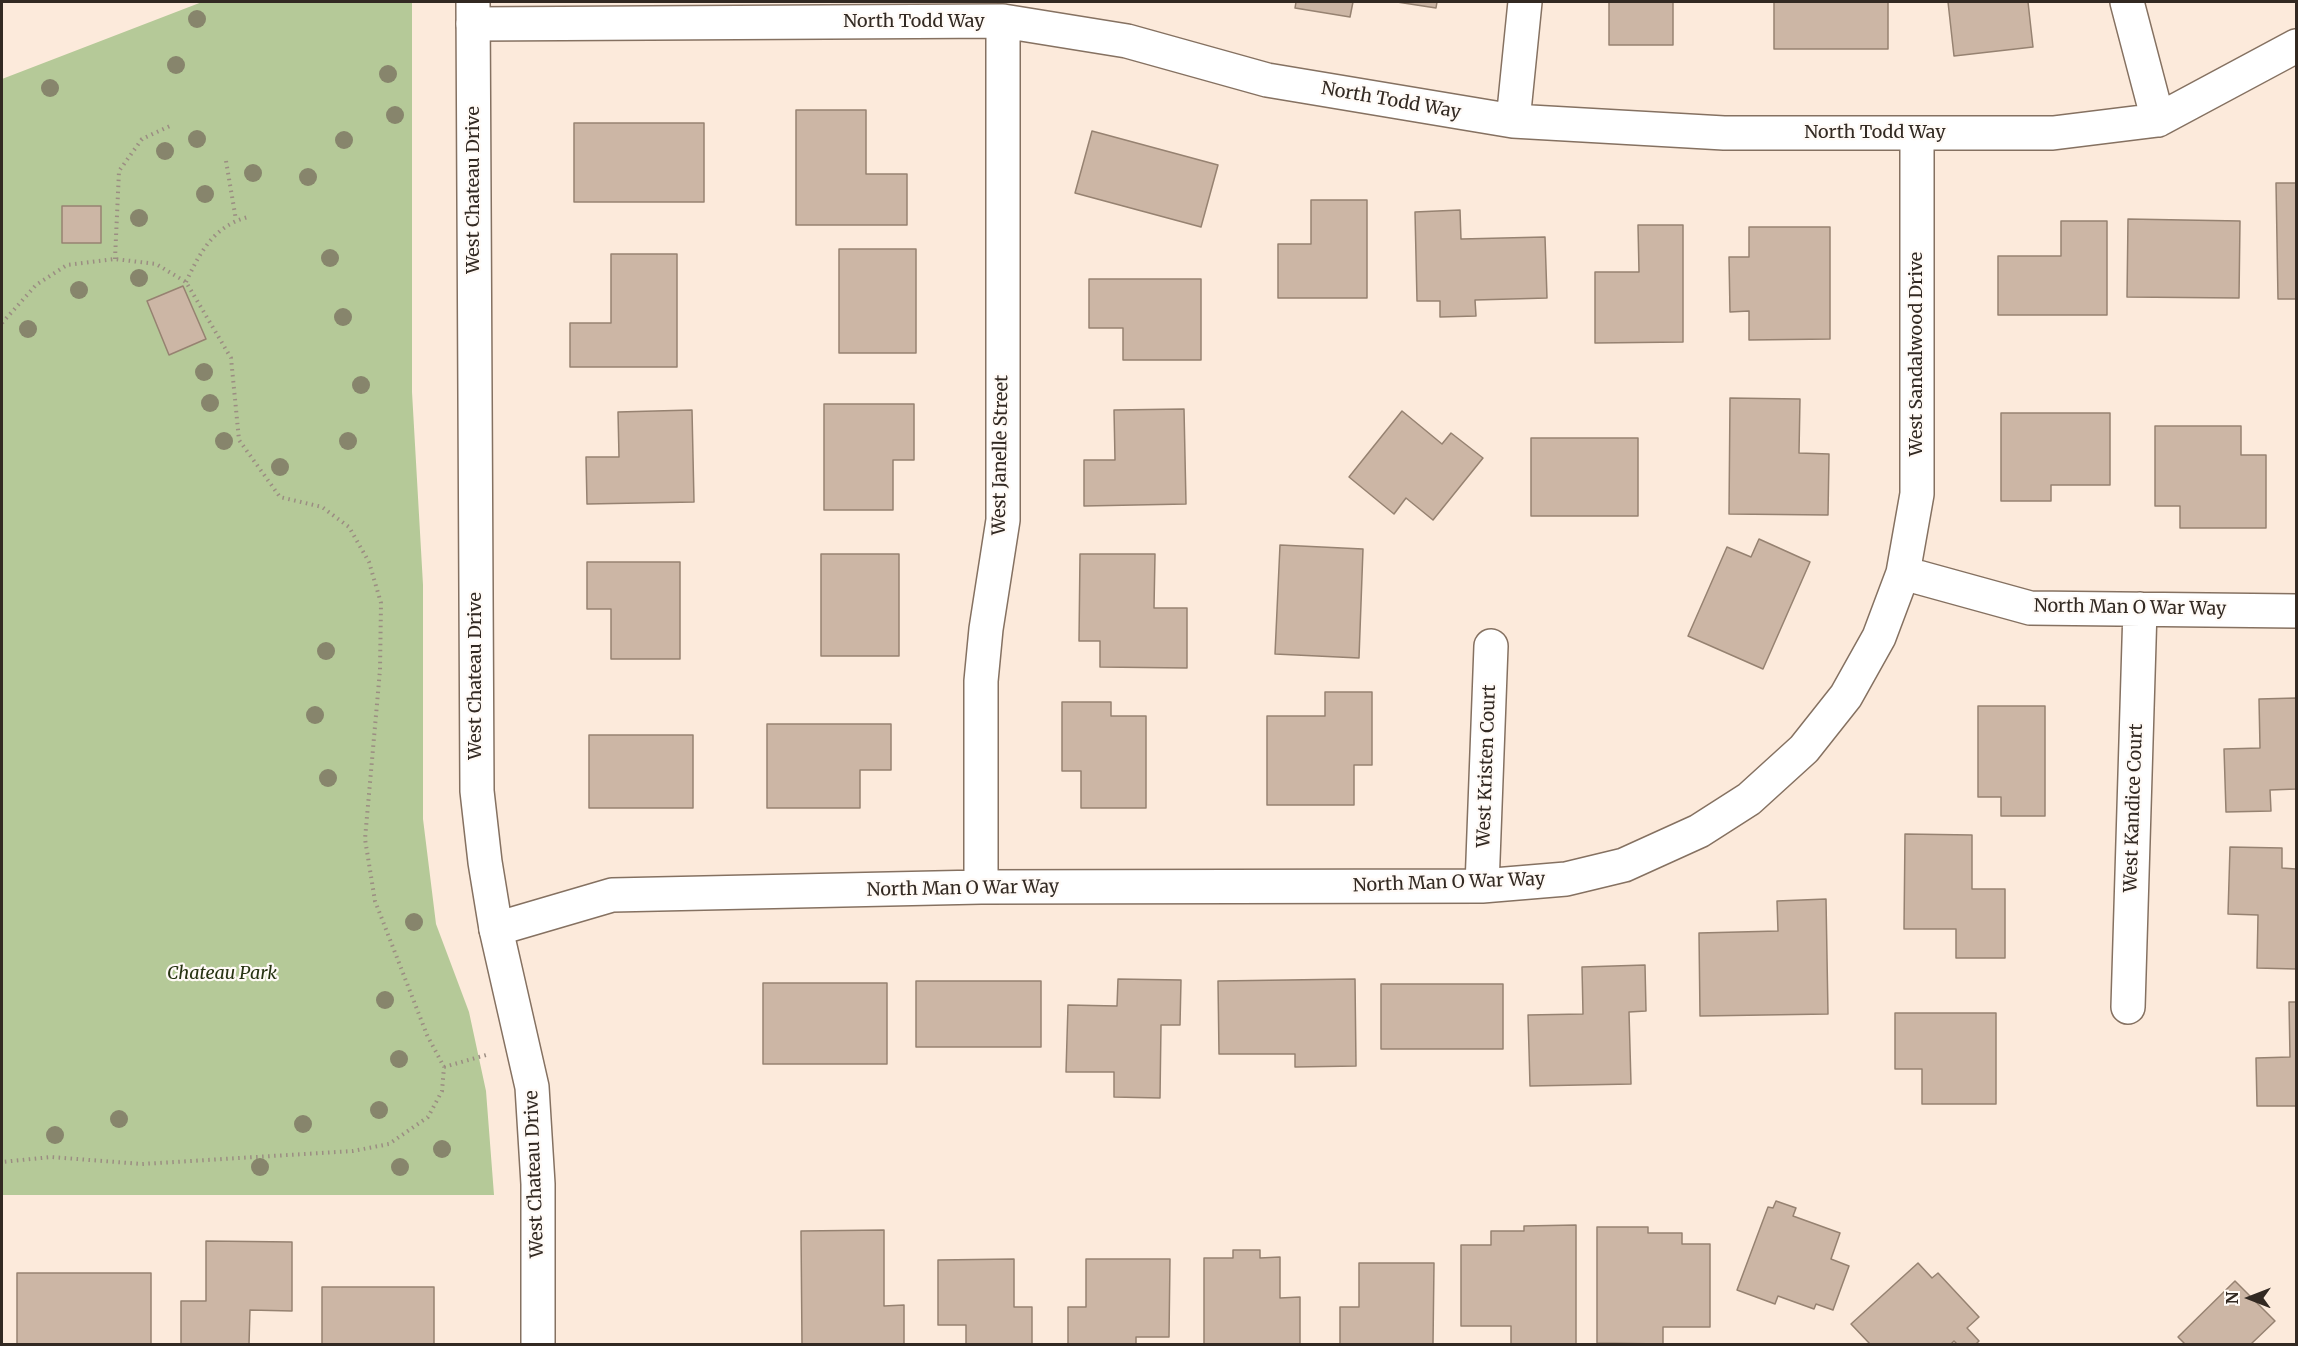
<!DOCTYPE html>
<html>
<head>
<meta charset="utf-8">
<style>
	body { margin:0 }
	#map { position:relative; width:2298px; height:1346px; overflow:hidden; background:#fceadb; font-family:Merriweather,serif }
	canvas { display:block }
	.frame { position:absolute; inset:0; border:3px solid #322922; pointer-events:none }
	.north { position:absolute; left:2220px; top:1268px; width:60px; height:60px; -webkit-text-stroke:4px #fffaf6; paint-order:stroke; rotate:270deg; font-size:16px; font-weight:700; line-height:24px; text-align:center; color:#322922 }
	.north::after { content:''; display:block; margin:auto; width:21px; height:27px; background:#322922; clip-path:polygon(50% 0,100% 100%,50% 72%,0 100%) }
</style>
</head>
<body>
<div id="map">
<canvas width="2298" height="1346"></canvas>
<div class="frame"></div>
<div class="north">N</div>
</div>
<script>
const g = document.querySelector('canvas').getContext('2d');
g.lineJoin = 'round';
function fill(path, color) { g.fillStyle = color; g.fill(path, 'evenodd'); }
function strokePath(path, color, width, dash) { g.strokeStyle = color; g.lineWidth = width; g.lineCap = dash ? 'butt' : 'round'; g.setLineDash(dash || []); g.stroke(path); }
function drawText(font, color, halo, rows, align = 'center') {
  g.font = font + ' Merriweather,serif'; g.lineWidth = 4.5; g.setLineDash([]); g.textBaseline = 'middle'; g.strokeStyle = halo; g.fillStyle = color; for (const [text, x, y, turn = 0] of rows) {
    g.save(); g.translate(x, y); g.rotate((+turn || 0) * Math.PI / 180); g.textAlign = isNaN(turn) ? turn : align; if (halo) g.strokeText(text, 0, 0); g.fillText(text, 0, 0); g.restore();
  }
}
const green = new Path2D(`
	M202 2H412V392L423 585V819L436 924 469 1012 486 1091 494 1195H2V79Z`);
const building = new Path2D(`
	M1296 2H1353L1350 17 1295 8Z
	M1397 2H1437L1436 8Z
	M1609 2H1673V45H1609Z
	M1774 2H1888V49H1774Z
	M1948 2H2028L2033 47 1954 56Z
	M796 110H866V174H907V225H796Z
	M574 123H704V202H574Z
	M1092 131 1218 165 1201 227 1075 193Z
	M2276 183H2296V299H2278Z
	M1311 200H1367V298H1278V244H1311Z
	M62 206H101V243H62Z
	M1460 210 1461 239 1545 237 1547 298 1475 300 1476 316 1440 317V301H1417L1415 212Z
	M2128 219 2240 221 2239 298 2127 297Z
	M2061 221H2107V315H1998V256H2061Z
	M1638 225H1683V342L1595 343V272H1639Z
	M1749 227H1830V339L1749 340V311L1730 312 1729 257H1749Z
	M839 249H916V353H839Z
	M611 254H677V367H570V323H611Z
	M1089 279H1201V360H1123V328H1089Z
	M183 286 206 339 169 355 147 301Z
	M1730 398 1800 399 1799 453 1829 454 1828 515 1729 514Z
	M824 404H914V460H893V510H824Z
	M1184 409 1186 504 1084 506V460H1115L1114 410Z
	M692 410 694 502 587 504 586 457H619L618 412Z
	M1402 411 1442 444 1451 433 1483 458 1433 520 1406 498 1394 514 1349 477Z
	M2001 413H2110V485H2051V501H2001Z
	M2155 426H2241V455H2266V528H2180V506H2155Z
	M1531 438H1638V516H1531Z
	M1759 539 1810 562 1763 669 1688 636 1727 547 1751 557Z
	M1280 545 1363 549 1359 658 1275 654Z
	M821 554H899V656H821Z
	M1080 554H1155L1154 608H1187V668L1100 667V641H1079Z
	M587 562H680V659H611V609H587Z
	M1325 692H1372V765H1354V805H1267V716H1325Z
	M2296 698V789L2270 790 2271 811 2226 812 2224 749 2260 748 2259 699Z
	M1062 702H1111V716H1146V808H1081V771H1062Z
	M1978 706H2045V816H2001V797H1978Z
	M767 724H891V770H860V808H767Z
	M589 735H693V808H589Z
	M1905 834 1972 835V889H2005V958H1956V929H1904Z
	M2230 847 2282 848V868L2296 869V969L2257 968 2258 915 2228 914Z
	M1826 899 1828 1014 1700 1016 1699 933 1778 931 1777 901Z
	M1645 965 1646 1011 1629 1012 1631 1084 1530 1086 1528 1015 1583 1014 1582 967Z
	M1118 979 1181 980 1180 1025H1161L1160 1098 1114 1097V1072H1066L1068 1005 1117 1006Z
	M1355 979 1356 1066 1295 1067V1054H1219L1218 981Z
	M916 981H1041V1047H916Z
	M763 983H887V1064H763Z
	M1381 984H1503V1049H1381Z
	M2289 1002H2296V1106H2257L2256 1058 2290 1057Z
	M1895 1013H1996V1104H1922V1069H1895Z
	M1776 1201 1796 1208 1793 1216 1840 1233 1831 1259 1849 1266 1833 1310 1816 1304 1814 1309 1778 1296 1775 1304 1737 1290 1768 1207 1773 1208Z
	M1576 1225V1344H1511V1326H1461V1245H1491V1231H1524V1226Z
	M1597 1227H1648V1233H1682V1244H1710V1327H1663V1344L1597 1343Z
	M884 1230V1306L904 1305V1344H802L801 1231Z
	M206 1241 292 1242V1311L250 1310 249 1344H181V1301H206Z
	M1233 1250H1260V1258L1280 1257V1298L1300 1297V1344H1204V1258H1233Z
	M1014 1259V1307H1032V1344H966V1325H938V1260Z
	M1086 1259H1170L1169 1337H1136V1344H1068V1307H1086Z
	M1359 1263H1434L1433 1344H1340V1307H1359Z
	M1918 1263 1932 1278 1938 1273 1979 1317 1967 1328 1979 1341 1976 1344H1957L1954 1341 1951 1344H1870L1851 1324Z
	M17 1273H151V1344H17Z
	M2235 1281 2275 1321 2251 1344H2185L2178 1337Z
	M322 1287H434V1344H322Z`);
const path = new Path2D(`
	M226 161 236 220
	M115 259 119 171 142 139 172 125
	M186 282C200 252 214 226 248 217
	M2 323 36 285 67 265 115 259 156 264 186 282 231 358 239 440 280 497 322 507 349 527 369 562 381 603 380 670 365 839 375 901 427 1035 444 1067 442 1091 428 1117 389 1144 353 1151 142 1164 51 1157 2 1162
	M444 1067 486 1055`);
const street = new Path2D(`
	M2127 2 2158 120
	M473 24 1003 21 1127 41 1267 80 1513 121 1724 133H2053L2158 120 2296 46
	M1513 121 1525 2
	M1903 573 2030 608 2296 611
	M1482 886 1491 646
	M981 887V681L986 629 1003 520V21
	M496 929 612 895 981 887 1482 886 1566 879 1624 865 1699 831 1749 799 1804 749 1846 696 1879 637 1903 573 1917 494V134
	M2128 1007 2140 609`);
const secondary = new Path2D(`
	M473 2 477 791 485 862 496 929 532 1087 538 1184V1344`);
const trees = [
	[197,19],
	[176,65],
	[388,74],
	[50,88],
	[395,115],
	[197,139],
	[344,140],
	[165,151],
	[253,173],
	[308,177],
	[205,194],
	[139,218],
	[330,258],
	[139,278],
	[79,290],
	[343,317],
	[28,329],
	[204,372],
	[361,385],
	[210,403],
	[224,441],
	[348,441],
	[280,467],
	[326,651],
	[315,715],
	[328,778],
	[414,922],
	[385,1000],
	[399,1059],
	[379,1110],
	[119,1119],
	[303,1124],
	[55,1135],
	[442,1149],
	[260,1167],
	[400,1167]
];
const streetNames = [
	["North Todd Way",914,22],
	["North Todd Way",1391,101,10],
	["North Todd Way",1875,133],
	["West Chateau Drive",474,190,-90],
	["West Sandalwood Drive",1917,354,-90],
	["West Janelle Street",1001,455,-89],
	["North Man O War Way",2130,608,1],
	["West Chateau Drive",476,676,-90],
	["West Kristen Court",1487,766,-88],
	["West Kandice Court",2134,808,-88],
	["North Man O War Way",1449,883,-2],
	["North Man O War Way",963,889,-1],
	["West Chateau Drive",535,1174,-92]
];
const parkNames = [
	["Chateau Park",222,974]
];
fill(green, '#b5c998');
fill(building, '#ccb6a5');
strokePath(building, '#968271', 1.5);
strokePath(street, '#857161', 36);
strokePath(secondary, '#857161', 36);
strokePath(path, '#9b8d82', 4, [1.5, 4.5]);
strokePath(street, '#fff', 33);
strokePath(secondary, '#fff', 33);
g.fillStyle = '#87856c';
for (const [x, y] of trees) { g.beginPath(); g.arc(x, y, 9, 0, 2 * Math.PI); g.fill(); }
drawText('18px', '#322922', '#fffaf6', streetNames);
drawText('italic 18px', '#273312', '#fffaf6', parkNames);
</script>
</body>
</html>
